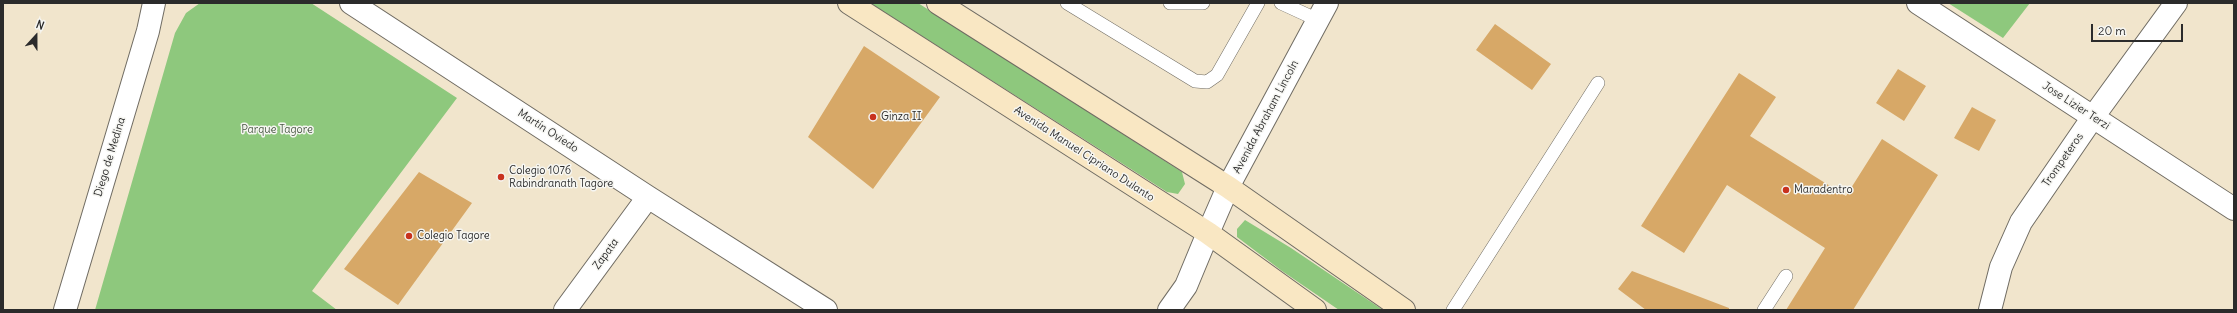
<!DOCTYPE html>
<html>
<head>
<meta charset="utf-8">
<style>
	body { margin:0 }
	#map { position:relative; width:2237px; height:313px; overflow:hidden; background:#f1e5cc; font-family:Delius,sans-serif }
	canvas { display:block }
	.frame { position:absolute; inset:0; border:4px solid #2b2b2b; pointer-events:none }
	.north { position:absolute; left:16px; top:16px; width:40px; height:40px; -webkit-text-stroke:3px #f6f6f2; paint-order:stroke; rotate:21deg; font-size:11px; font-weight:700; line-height:16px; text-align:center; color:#2b2b2b }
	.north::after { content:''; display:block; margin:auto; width:14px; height:18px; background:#2b2b2b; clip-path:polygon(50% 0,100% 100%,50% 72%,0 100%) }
	.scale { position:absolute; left:2091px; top:24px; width:92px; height:18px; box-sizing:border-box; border:2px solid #2b2b2b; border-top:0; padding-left:5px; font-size:12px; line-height:14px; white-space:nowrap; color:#2b2b2b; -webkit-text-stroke:3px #f6f6f2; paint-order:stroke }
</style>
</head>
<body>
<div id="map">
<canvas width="2237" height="313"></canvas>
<div class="frame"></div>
<div class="north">N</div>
<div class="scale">20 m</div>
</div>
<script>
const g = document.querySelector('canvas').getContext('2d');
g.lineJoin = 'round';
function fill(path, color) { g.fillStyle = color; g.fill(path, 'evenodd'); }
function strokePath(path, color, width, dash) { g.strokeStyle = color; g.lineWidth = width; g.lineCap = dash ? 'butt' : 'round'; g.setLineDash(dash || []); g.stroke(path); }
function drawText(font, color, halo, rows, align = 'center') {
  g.font = font + ' Delius,sans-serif'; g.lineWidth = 3; g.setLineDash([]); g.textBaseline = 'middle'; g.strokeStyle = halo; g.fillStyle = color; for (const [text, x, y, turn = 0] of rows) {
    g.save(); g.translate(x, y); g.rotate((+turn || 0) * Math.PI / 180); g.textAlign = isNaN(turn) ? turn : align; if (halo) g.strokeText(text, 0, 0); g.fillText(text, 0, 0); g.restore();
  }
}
const green = new Path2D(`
	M200 3H311L457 98 312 291 337 310H95L175 33 186 13Z
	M870 3H918L1182 172 1185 184 1178 194 1167 192Z
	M1948 3H2030L2003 38Z
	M1245 220 1291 248 1383 310H1339L1282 271 1237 237V229Z`);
const building = new Path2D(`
	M1495 24 1551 64 1532 90 1476 50Z
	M864 46 940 97 873 189 808 137Z
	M1898 69 1926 86 1904 121 1876 103Z
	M1739 73 1776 97 1750 136 1846 196 1882 139 1938 175 1853 310H1786L1825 248 1727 185 1684 253 1641 226Z
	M1972 107 1996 120 1979 151 1954 138Z
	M419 172 472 203 398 305 344 269Z
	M1632 271 1729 308V310H1646L1618 289Z`);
const service = new Path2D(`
	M1067 3 1195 81 1207 82 1217 75 1258 3
	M1170 3H1203
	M1281 3 1318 20
	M1453 310 1598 83
	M1764 310 1786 276`);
const minor = new Path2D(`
	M351 3 648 197 826 310
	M1918 3 2234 209
	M65 310 148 31 154 3
	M565 310 648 197
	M1169 310 1186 286 1208 233
	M1990 310 2001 267 2021 222 2093 117 2176 3`);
const tertiary = new Path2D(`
	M1208 233 1228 187 1327 3`);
const secondary = new Path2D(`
	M849 3 1208 233 1315 310
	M938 3 1228 187 1404 310`);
const markers = [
	[873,117,4,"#c8321e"],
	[501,177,4,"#c8321e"],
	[1786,190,4,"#c8321e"],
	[409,236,4,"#c8321e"]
];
const streetNames = [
	["Jose Lizier Terzi",2076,106,33],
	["Avenida Abraham Lincoln",1266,117,-62],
	["Martín Oviedo",548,131,33],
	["Avenida Manuel Cipriano Dulanto",1084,154,33],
	["Diego de Medina",110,157,-73],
	["Trompeteros",2063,160,-55],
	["Zapata",606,254,-54]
];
const poiNames = [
	["Ginza II",881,117],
	["Colegio 1076",509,171],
	["Rabindranath Tagore",509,184],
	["Maradentro",1794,190],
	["Colegio Tagore",417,236]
];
const parkNames = [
	["Parque Tagore",277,130]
];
fill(green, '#8ec87d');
fill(building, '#d7a867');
strokePath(service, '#706c63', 14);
strokePath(minor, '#706c63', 24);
strokePath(tertiary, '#706c63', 24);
strokePath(secondary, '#706c63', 24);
strokePath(service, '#fff', 13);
strokePath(minor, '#fff', 22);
strokePath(tertiary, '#fff', 22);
strokePath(secondary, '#f9e7c3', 22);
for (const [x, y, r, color] of markers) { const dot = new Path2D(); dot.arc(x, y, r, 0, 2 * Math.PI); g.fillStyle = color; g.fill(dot); strokePath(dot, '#f6f6f2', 1.5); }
drawText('11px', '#2b2b2b', '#f6f6f2', streetNames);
drawText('11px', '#2b2b2b', '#f6f6f2', poiNames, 'left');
drawText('11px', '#495a44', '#f6f6f2', parkNames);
</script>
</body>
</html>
